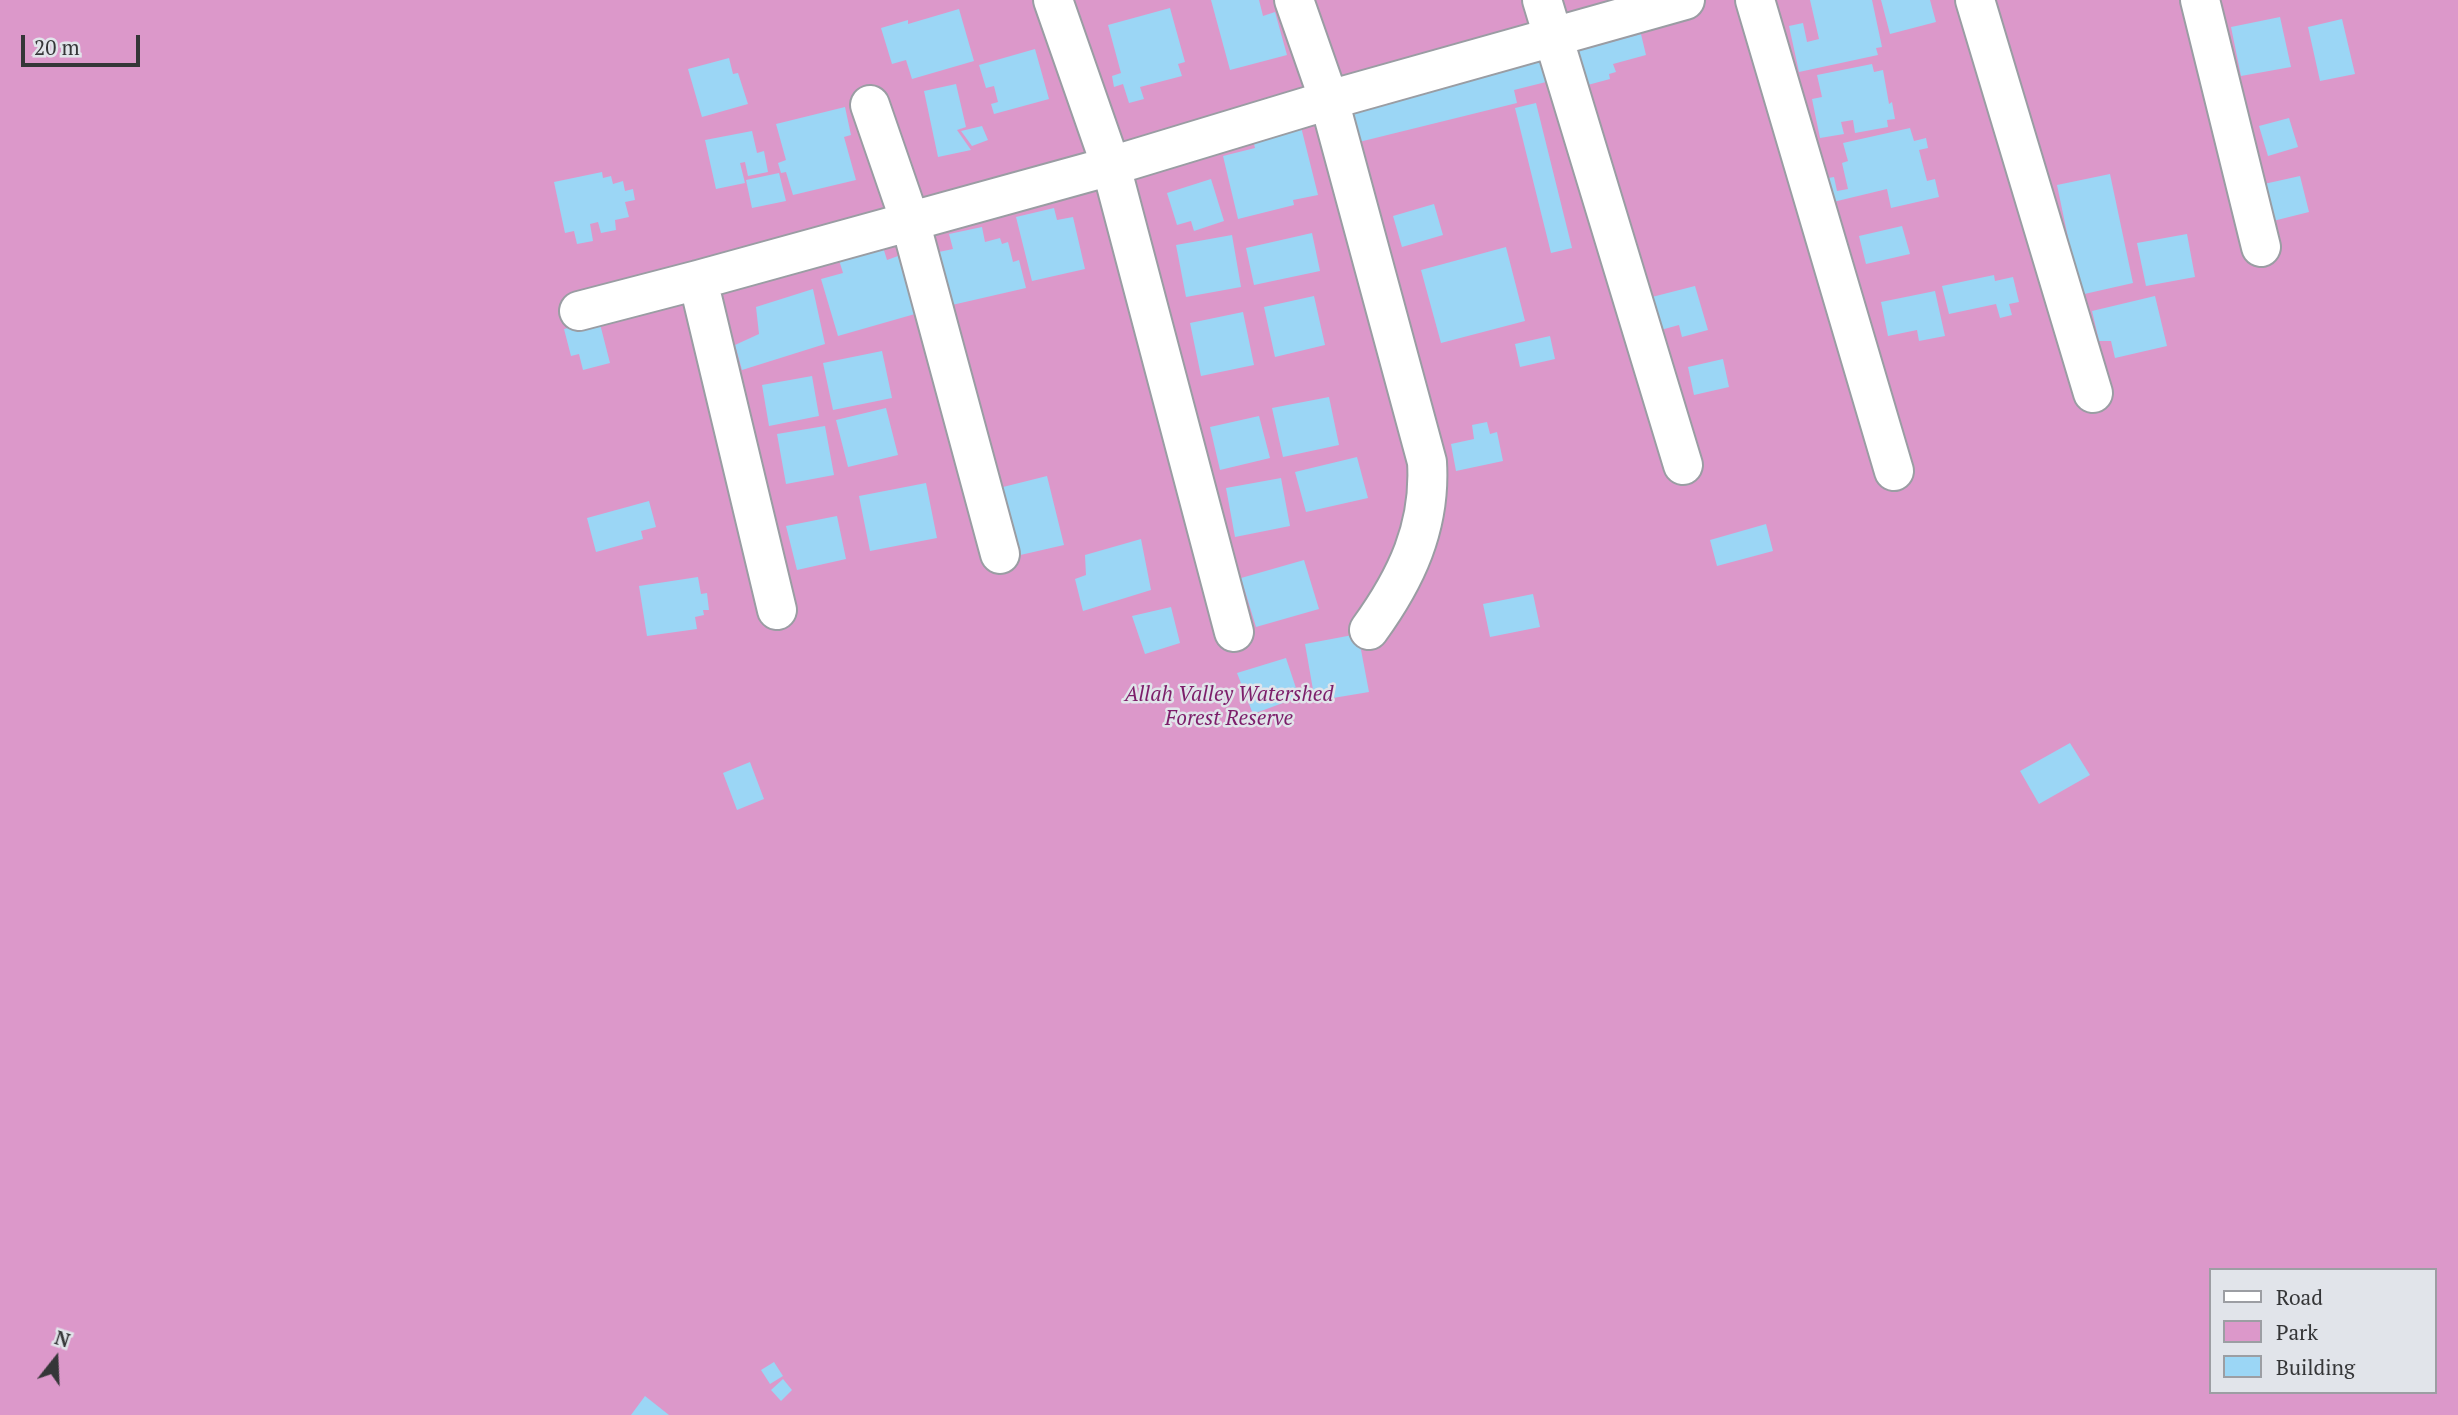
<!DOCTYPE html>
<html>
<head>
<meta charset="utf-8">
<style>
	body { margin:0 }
	#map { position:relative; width:2458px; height:1415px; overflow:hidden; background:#e1e4ea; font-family:"PT Serif",serif }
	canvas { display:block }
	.legend { position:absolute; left:2209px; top:1268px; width:228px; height:126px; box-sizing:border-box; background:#e1e4ea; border:2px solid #9c9ea3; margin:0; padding:9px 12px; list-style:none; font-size:21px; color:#353638 }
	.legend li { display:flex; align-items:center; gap:14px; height:35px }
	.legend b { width:35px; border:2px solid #9c9ea3 }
	.north { position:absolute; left:21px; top:1324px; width:70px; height:70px; -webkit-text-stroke:5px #e1e4ea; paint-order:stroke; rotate:18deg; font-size:19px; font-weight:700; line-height:28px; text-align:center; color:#353638 }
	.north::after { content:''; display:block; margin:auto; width:24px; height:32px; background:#353638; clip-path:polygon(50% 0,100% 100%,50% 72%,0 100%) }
	.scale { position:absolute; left:21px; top:35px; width:119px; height:32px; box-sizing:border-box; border:4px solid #353638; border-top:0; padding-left:9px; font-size:21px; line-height:24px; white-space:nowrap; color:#353638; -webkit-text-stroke:5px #e1e4ea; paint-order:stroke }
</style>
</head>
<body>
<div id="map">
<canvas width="2458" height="1415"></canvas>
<ul class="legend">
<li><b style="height:9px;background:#fff"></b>Road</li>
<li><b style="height:19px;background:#dc98ca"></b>Park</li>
<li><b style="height:19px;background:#9bd6f5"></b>Building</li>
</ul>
<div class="north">N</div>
<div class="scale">20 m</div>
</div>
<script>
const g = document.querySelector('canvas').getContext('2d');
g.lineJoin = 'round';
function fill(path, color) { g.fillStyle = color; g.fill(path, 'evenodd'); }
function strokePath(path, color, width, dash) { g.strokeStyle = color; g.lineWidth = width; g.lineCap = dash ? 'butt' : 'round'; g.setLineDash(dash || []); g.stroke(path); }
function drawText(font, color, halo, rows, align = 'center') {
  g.font = font + ' "PT Serif",serif'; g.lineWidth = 5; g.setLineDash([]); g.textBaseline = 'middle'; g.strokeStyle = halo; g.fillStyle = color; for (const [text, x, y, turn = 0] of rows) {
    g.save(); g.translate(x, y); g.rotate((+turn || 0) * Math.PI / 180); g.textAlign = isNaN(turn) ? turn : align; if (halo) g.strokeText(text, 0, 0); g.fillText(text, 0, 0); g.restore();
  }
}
const green = new Path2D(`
	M0 0H2458V1415H0ZM2211 1270H2435V1392H2211Z`);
const building = new Path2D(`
	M1211 0H1259L1263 16 1275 12 1287 55 1230 70Z
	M1810 0H1872L1882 47 1876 48 1878 55 1799 72 1789 26 1803 23 1807 42 1819 39Z
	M1881 0H1930L1936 22 1890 34Z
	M1170 8 1185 62 1178 64 1182 76 1140 87 1144 99 1129 103 1123 84 1114 87 1112 76 1121 73 1108 25Z
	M959 9 974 61 912 79 906 60 892 64 881 28 908 20V24Z
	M2280 17 2291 67 2241 76 2231 27Z
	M2342 19 2355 74 2320 81 2308 27Z
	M1641 34 1646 55 1613 64 1616 72 1609 74 1610 79 1584 86 1575 52Z
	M1035 49 1049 99 994 114 991 104 998 102 994 86 986 88 979 65Z
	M1539 54 1546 82 1514 90 1517 103 1355 143 1344 103Z
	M729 58 733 74 738 73 748 104 702 117 688 69Z
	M1872 64 1874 72 1883 70 1889 104 1892 102 1895 119 1887 120 1888 127 1855 133 1853 120 1841 122 1844 134 1820 138 1812 99 1822 97 1817 75Z
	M956 84 966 127 957 130 971 150 938 157 924 91Z
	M1536 103 1572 248 1551 253 1515 108Z
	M845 107 851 135 844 137 856 180 793 195 786 172 781 173 778 163 786 160 776 124Z
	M2289 118 2298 147 2268 156 2259 126Z
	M982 126 988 140 972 146 961 131Z
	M1301 127 1318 195 1293 200 1294 205 1238 219 1223 156 1255 148 1253 140Z
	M1910 128 1914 141 1926 138 1928 148 1919 150 1927 181 1935 179 1939 197 1891 208 1887 189 1829 203 1823 179 1834 177 1837 191 1848 189 1842 163 1848 161 1843 143Z
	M752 131 757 153 764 151 768 172 748 176 745 162 740 163 745 183 716 189 705 140Z
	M602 172 603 178 611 176 613 184 623 181 625 191 633 189 635 200 625 202 629 217 615 220 616 230 601 233 598 222 590 224 593 241 577 244 574 231 565 233 554 182Z
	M779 173 786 201 752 208 746 180Z
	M2110 174 2133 283 2080 295 2057 185Z
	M2300 176 2309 212 2273 221 2264 184Z
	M1211 179 1224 221 1194 231 1191 221 1177 225 1167 193Z
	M1434 204 1443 235 1402 247 1393 216Z
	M1054 208 1057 220 1073 217 1085 269 1032 281 1016 217Z
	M1902 226 1910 254 1866 264 1859 236Z
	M982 227 985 242 1000 238 1002 244 1008 242 1013 262 1019 260 1026 288 952 305 945 274 939 276 934 253 953 249 949 234Z
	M1312 233 1320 271 1254 285 1246 248Z
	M2187 234 2195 277 2146 286 2137 243Z
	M1232 235 1241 287 1186 297 1176 245Z
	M883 247 887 260 898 256 915 314 838 336 821 279 843 273 839 260Z
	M1506 247 1525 321 1441 343 1421 270Z
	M1994 275 1995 281 2013 277 2019 302 2009 304 2012 315 2000 318 1996 304 1949 314 1942 286Z
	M1695 286 1708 330 1682 337 1679 325 1657 331 1648 298Z
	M813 289 825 344 742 370 735 345 759 334 756 307Z
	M1935 291 1945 336 1919 341 1917 330 1888 336 1881 302Z
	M1314 296 1325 345 1275 357 1264 307Z
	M2155 296 2167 346 2115 358 2111 341H2099L2092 311Z
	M1243 312 1254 365 1201 376 1190 323Z
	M599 320 610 363 583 370 579 354 571 356 564 329Z
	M1550 336 1555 359 1520 367 1515 344Z
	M882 351 892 398 833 410 823 363Z
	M1723 359 1729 387 1694 395 1688 367Z
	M812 376 819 416 769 426 762 385Z
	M1329 397 1339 445 1283 457 1272 408Z
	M886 408 898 455 848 467 836 420Z
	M1259 416 1270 458 1220 470 1210 427Z
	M1487 422 1490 434 1497 432 1503 461 1456 471 1451 444 1474 439 1472 425Z
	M825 426 834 475 786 484 777 434Z
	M1357 457 1368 498 1306 512 1295 472Z
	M1047 476 1064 545 1016 556 999 488Z
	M1281 478 1290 526 1235 537 1226 488Z
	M926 483 937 538 870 551 859 496Z
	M649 501 656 527 641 531 643 539 596 552 587 518Z
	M837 516 846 559 797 570 786 526Z
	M1766 524 1773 551 1717 566 1710 540Z
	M1141 539 1151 590 1083 611 1075 579 1086 575 1085 555Z
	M1304 560 1319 609 1256 627 1241 578Z
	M698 577 701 594 707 593 709 610H703L704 615 695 617 697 629 647 636 639 586Z
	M1533 594 1540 627 1490 637 1483 604Z
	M1171 607 1180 643 1145 654 1132 616Z
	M1358 634 1369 692 1315 701 1305 644Z
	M1286 658 1299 697 1253 714 1237 673Z
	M2070 743 2090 775 2039 804 2020 771Z
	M750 762 764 799 737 810 723 773Z
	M774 1362 783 1376 770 1384 761 1370Z
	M783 1379 792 1390 781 1401 771 1390Z
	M645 1396 669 1415H631Z`);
const minor = new Path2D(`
	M1053 0 1111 166 1234 632
	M1294 0 1329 100 1427 462C1431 527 1406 579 1369 630
	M1542 0 1683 465
	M1755 0 1894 471
	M1975 0 2093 393
	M2200 0 2261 247
	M870 105 910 221 1000 554
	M698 280 777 610
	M579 311 698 280 1111 166 1329 100 1685 0`);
const parkNames = [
	["Allah Valley Watershed",1229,695],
	["Forest Reserve",1229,719]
];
fill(green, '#dc98ca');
fill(building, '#9bd6f5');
strokePath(minor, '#9a9da3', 42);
strokePath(minor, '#fff', 38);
drawText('italic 21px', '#7c1e6a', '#e1e4ea', parkNames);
</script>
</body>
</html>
